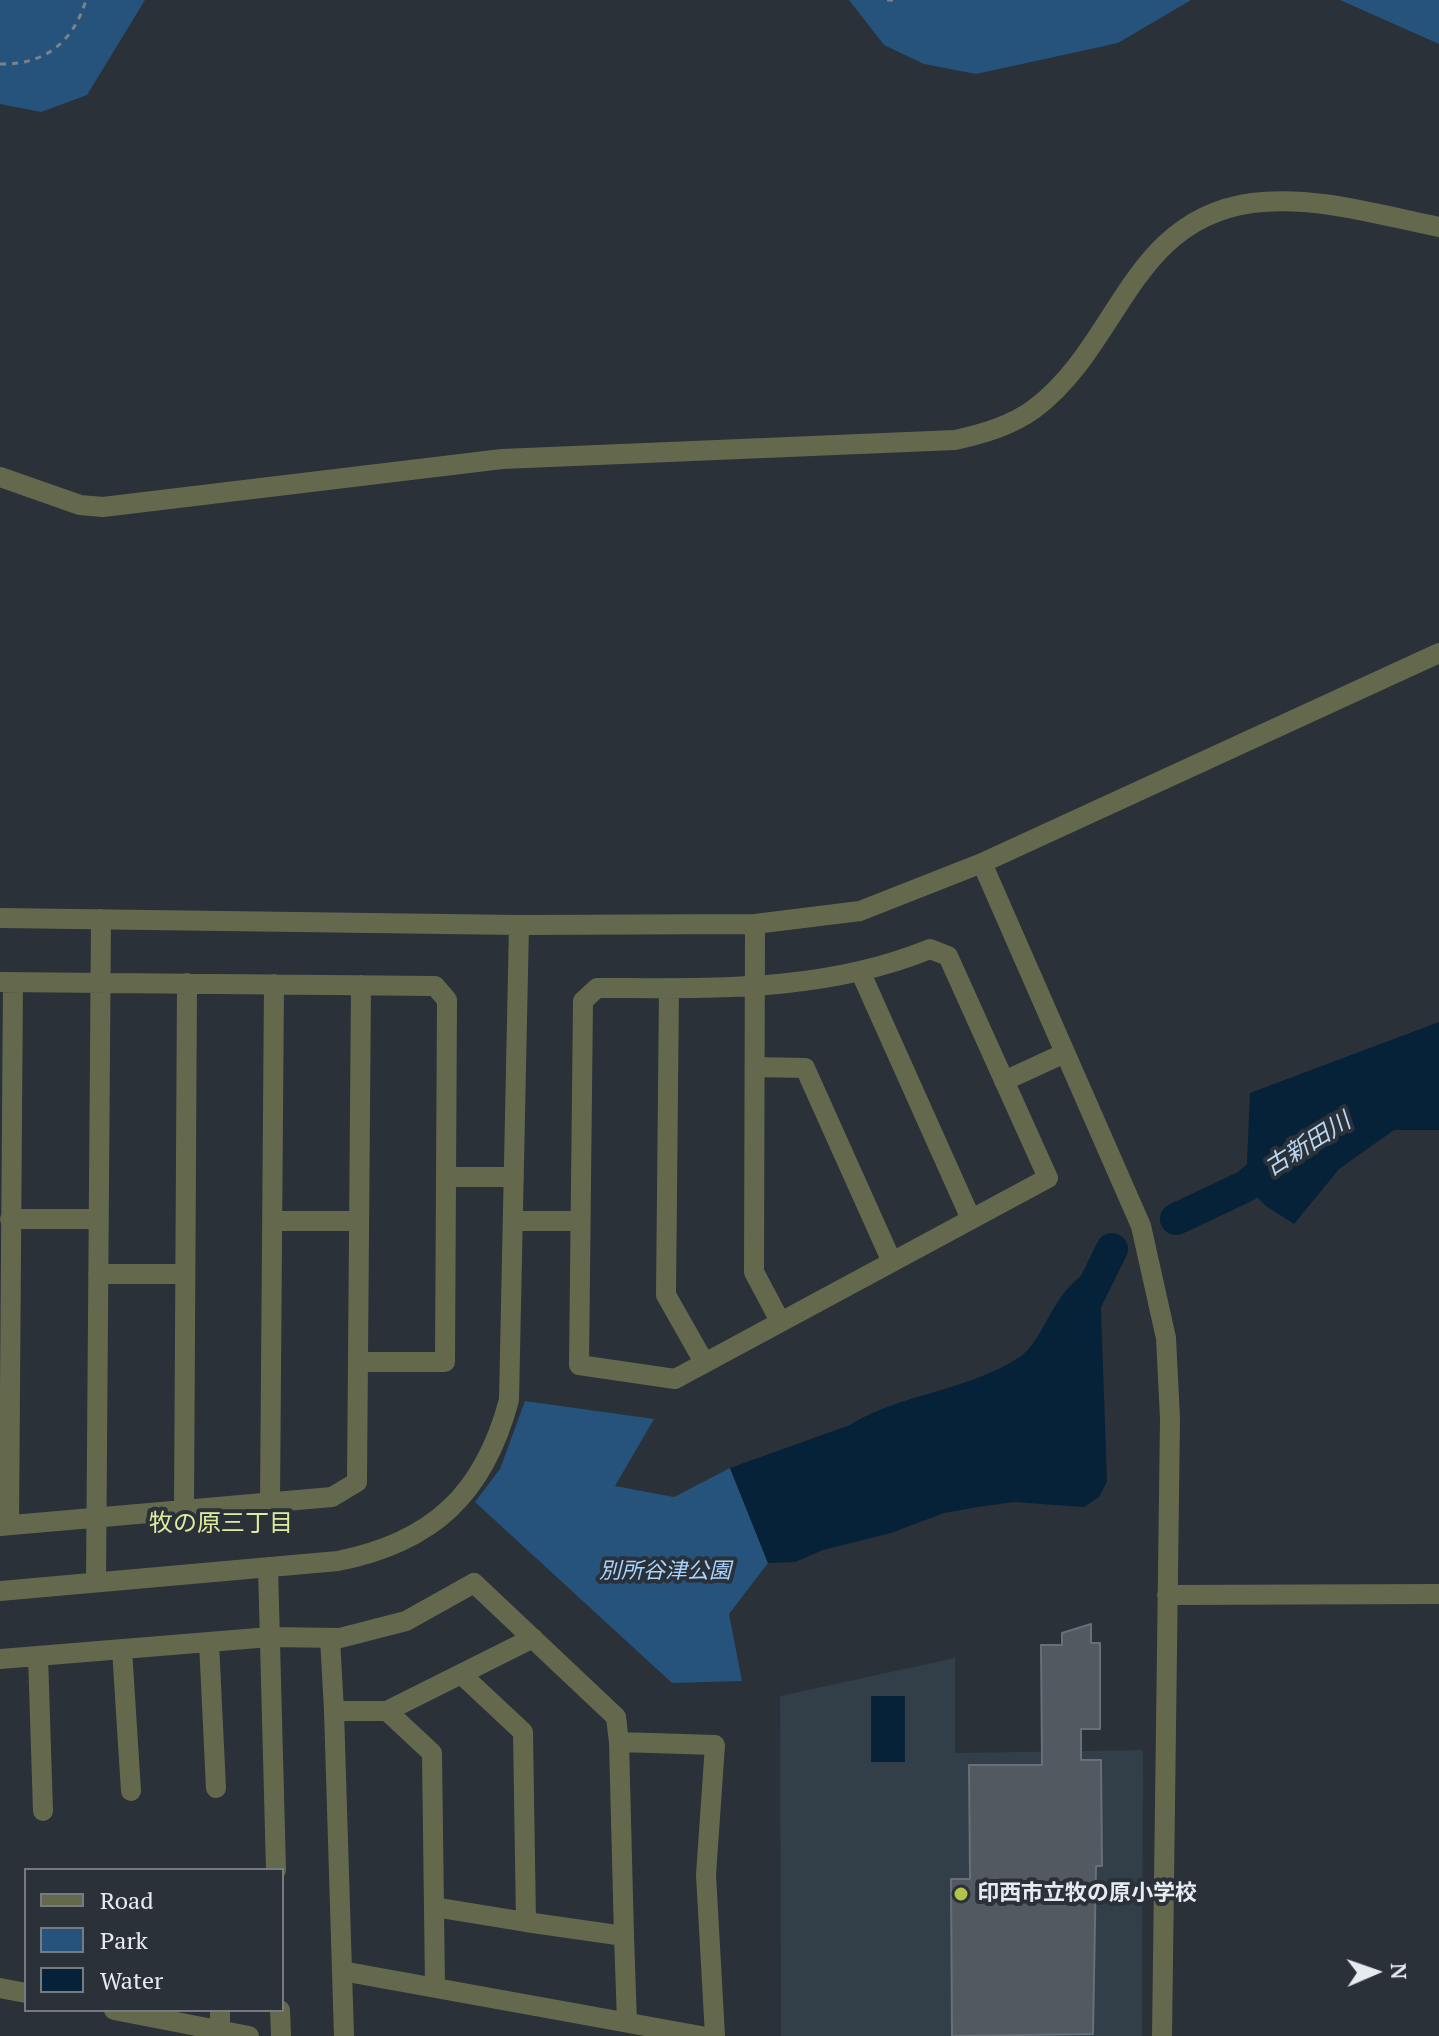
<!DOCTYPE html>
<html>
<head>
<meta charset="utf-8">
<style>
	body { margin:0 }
	#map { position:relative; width:1439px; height:2036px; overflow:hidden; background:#2a3138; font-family:"PT Serif",serif }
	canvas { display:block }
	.legend { position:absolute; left:24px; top:1868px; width:260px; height:144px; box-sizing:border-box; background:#2a3138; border:2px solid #757b81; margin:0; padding:10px 14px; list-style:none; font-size:24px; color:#e6ebef }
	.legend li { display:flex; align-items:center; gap:16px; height:40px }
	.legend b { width:40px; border:2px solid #757b81 }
	.north { position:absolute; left:1335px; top:1932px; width:80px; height:80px; -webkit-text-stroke:6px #2a3138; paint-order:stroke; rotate:88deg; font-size:22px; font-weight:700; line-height:32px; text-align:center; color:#e6ebef }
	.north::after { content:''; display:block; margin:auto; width:28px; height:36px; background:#e6ebef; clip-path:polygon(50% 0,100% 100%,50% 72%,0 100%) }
</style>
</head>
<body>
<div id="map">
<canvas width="1439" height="2036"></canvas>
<ul class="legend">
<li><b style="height:10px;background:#64694d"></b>Road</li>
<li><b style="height:22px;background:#25537b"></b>Park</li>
<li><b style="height:22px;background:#052239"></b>Water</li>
</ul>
<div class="north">N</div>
</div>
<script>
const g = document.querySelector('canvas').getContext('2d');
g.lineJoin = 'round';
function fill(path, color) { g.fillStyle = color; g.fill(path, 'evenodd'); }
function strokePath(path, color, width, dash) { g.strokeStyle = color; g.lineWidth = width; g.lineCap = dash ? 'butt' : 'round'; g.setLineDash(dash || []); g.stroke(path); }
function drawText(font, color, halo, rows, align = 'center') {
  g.font = font + ' "PT Serif","Noto Sans JP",serif'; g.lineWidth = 8; g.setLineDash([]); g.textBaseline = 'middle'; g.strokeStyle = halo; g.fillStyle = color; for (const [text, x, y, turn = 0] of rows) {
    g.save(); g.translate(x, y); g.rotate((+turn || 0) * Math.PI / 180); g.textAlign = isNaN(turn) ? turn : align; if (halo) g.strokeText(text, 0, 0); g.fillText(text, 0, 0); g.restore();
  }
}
const built = new Path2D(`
	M955 1658V1753L1143 1750 1142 2036H781L780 1696Z`);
const green = new Path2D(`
	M0 0H145L87 95 41 112 0 104Z
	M849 0H1191L1118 43 976 74 924 64 884 45Z
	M1340 0H1439V44Z
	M525 1401 654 1419 615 1486 674 1497 730 1468 768 1563 729 1614 742 1681 672 1683 475 1502 500 1469Z`);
const water = new Path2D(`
	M1439 1022V1130H1394L1339 1169 1294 1224 1266 1206 1246 1186 1250 1093Z
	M1084 1274 1095 1278 1101 1311 1107 1482 1099 1497 1084 1507 1014 1502 978 1507 944 1513 891 1533 823 1550 795 1562 768 1563 730 1468 850 1425C901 1393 970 1391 1021 1356 1044 1339 1051 1296 1084 1274Z
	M871 1696H905V1762H871Z`);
const river = new Path2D(`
	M1176 1219 1246 1186 1279 1158
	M1078 1318 1112 1249`);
const building = new Path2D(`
	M1091 1624V1643H1100V1729H1081V1760H1101L1102 1866H1096L1093 2034 952 2036 951 1879H970L969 1765H1042L1041 1645H1062V1633Z`);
const path = new Path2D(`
	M887 0H894
	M0 64C44 65 73 43 86 0`);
const minor = new Path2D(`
	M0 477 80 505 103 507 502 459 955 440C982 434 1011 426 1034 409 1120 345 1129 220 1252 203 1314 195 1379 215 1439 227
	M982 863 1141 1226 1166 1338 1170 1418 1162 2036
	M0 918 519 925 755 924 860 911 982 863 1439 653
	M755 924 754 1272 780 1321
	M930 949 948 956 1048 1178 675 1379 579 1365 583 1001 597 988C710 988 822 993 930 949Z
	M860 971 971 1219
	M0 982 435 986 447 1000 445 1362H359
	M669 988 666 1295 704 1362
	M755 1067 805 1068 892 1262
	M1004 1081 1065 1053
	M446 1177H514
	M10 1219H98
	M272 1221H359
	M514 1221H580
	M98 1274H184
	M270 1503 274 984
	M184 1510 187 983
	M9 1525 13 983
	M0 1526 332 1497 357 1482 361 985
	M268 1567 276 1870
	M96 1582 101 919
	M0 1591 338 1561C433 1542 484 1494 509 1400L519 925
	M1167 1595 1439 1594
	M330 1638 334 1711
	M209 1642 216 1788
	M122 1649 131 1791
	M38 1656 43 1811
	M0 1659 270 1637 340 1638 406 1621 474 1583 616 1717 619 1742 715 1745 706 1875 715 2036
	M461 1674 523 1732 526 1922 624 1936 627 2022
	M387 1711 533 1638
	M619 1742 624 1936
	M434 1907 526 1922
	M342 1971 701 2036
	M0 1988 26 1993
	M114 2010 249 2036
	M220 2010V2030
	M280 2010 281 2036
	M344 2036 334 1711H387L432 1753 435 1987`);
const markers = [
	[961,1894,8,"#b4c24a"]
];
const parkNames = [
	["別所谷津公園",665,1572]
];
const poiNames = [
	["印西市立牧の原小学校",977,1894]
];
const waterNames = [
	["古新田川",1308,1145,-32]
];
const neighbourhoodNames = [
	["牧の原三丁目",221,1524]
];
fill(built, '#323e48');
fill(green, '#25537b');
fill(water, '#052239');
strokePath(river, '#052239', 32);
fill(building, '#525961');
strokePath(building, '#676f77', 2);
strokePath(path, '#7c8288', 3, [6, 6]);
strokePath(minor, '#64694d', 20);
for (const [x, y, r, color] of markers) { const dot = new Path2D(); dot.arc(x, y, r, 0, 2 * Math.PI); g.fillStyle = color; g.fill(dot); strokePath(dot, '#2a3138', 3); }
drawText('italic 22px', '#a8d4fe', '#2a3138', parkNames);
drawText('bold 22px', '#e6ebef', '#2a3138', poiNames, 'left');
drawText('italic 24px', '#b9d6f2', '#2a3138', waterNames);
drawText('24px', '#dfeb9e', '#2a3138', neighbourhoodNames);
</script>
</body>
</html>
